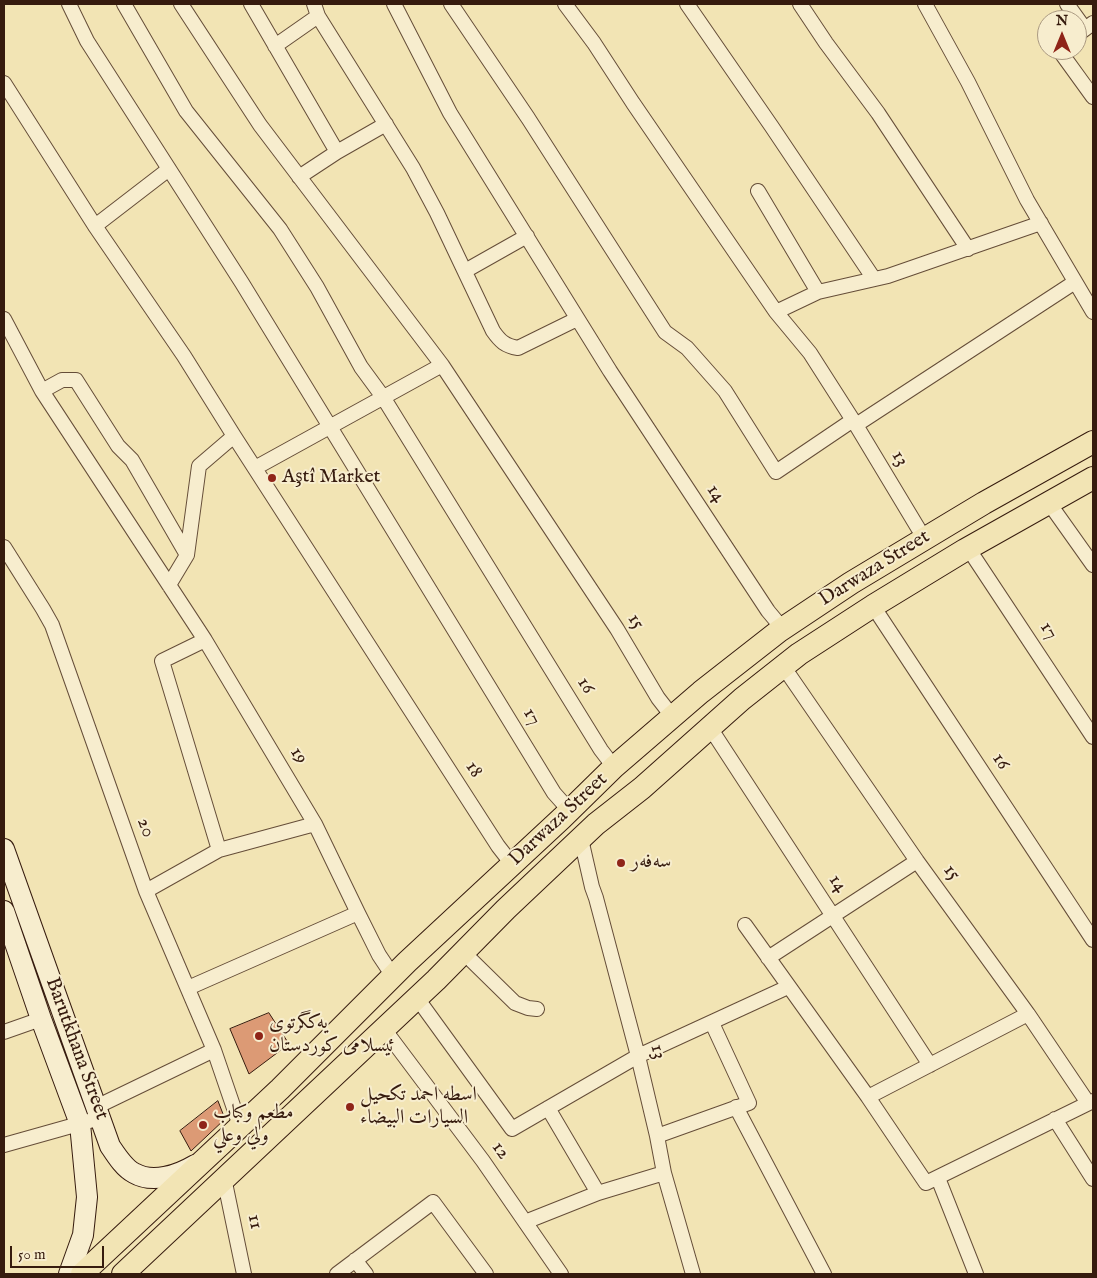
<!DOCTYPE html>
<html>
<head>
<meta charset="utf-8">
<style>
	body { margin:0 }
	#map { position:relative; width:1097px; height:1278px; overflow:hidden; background:#f2e4b4; font-family:"IM FELL English",serif }
	canvas { display:block }
	.frame { position:absolute; inset:0; border:5px solid #361b0e; pointer-events:none }
	.north { position:absolute; left:1037px; top:10px; width:50px; height:50px; box-sizing:border-box; background:#f7edce; border:1px solid #aa9981; border-radius:50%; rotate:0deg; font-size:14px; font-weight:700; line-height:20px; text-align:center; color:#361b0e }
	.north::after { content:''; display:block; margin:auto; width:18px; height:22px; background:#8f2418; clip-path:polygon(50% 0,100% 100%,50% 72%,0 100%) }
	.scale { position:absolute; left:10px; top:1246px; width:94px; height:22px; box-sizing:border-box; border:2px solid #361b0e; border-top:0; padding-left:6px; font-size:15px; line-height:18px; white-space:nowrap; color:#361b0e; -webkit-text-stroke:4px #f7edce; paint-order:stroke }
</style>
</head>
<body>
<div id="map">
<canvas width="1097" height="1278"></canvas>
<div class="frame"></div>
<div class="north">N</div>
<div class="scale">50 m</div>
</div>
<script>
const g = document.querySelector('canvas').getContext('2d');
g.lineJoin = 'round';
function fill(path, color) { g.fillStyle = color; g.fill(path, 'evenodd'); }
function strokePath(path, color, width, dash) { g.strokeStyle = color; g.lineWidth = width; g.lineCap = dash ? 'butt' : 'round'; g.setLineDash(dash || []); g.stroke(path); }
function drawText(font, color, halo, rows, align = 'center') {
  g.font = font + ' "IM FELL English",Amiri,serif'; g.lineWidth = 4; g.setLineDash([]); g.textBaseline = 'middle'; g.strokeStyle = halo; g.fillStyle = color; for (const [text, x, y, turn = 0] of rows) {
    g.save(); g.translate(x, y); g.rotate((+turn || 0) * Math.PI / 180); g.textAlign = isNaN(turn) ? turn : align; if (halo) g.strokeText(text, 0, 0); g.fillText(text, 0, 0); g.restore();
  }
}
const building = new Path2D(`
	M269 1013 289 1044 249 1074 230 1029Z
	M218 1101 225 1119 191 1151 180 1131Z`);
const street = new Path2D(`
	M69 4 87 41 242 283 554 793 570 811
	M124 4 186 111 280 229 317 287 361 367 383 397 601 750 614 767
	M181 4 260 125 442 365 617 629 658 698 672 716
	M251 4 337 152
	M314 4 318 16 413 168 437 213 493 331C500 341 505 346 518 348L577 319
	M394 4 450 113 610 371 768 611 783 629
	M451 4 528 118 665 332 687 348 725 391 776 472 853 420
	M565 4 594 43 633 103 776 312 810 353 856 425 924 538
	M687 4 772 127 874 279
	M800 4 826 43 878 113 968 249
	M925 4 968 82 1027 200 1093 312
	M1067 4 1085 29
	M1077 35 1093 23
	M275 46 318 16
	M1059 50 1093 97
	M4 83 95 226 184 356 234 436 498 846 512 864
	M299 177 337 152 386 124
	M758 191 818 292
	M95 226 169 169
	M465 271 527 236
	M776 312 818 292 888 276 1041 223
	M4 319 42 391 205 640 315 824 358 913 379 955 393 976
	M42 391 62 380H76L118 446 132 460 187 555
	M856 425 1075 282
	M255 468 442 365
	M1049 503 1093 565
	M4 547 43 609 52 625 146 891 214 1050 240 1126
	M968 548 1093 737
	M169 585 187 555 199 466 234 436
	M873 606 1093 940
	M205 640 162 661 219 850
	M783 666 917 861 1028 1014 1088 1103
	M709 726 930 1065
	M581 839 592 887 596 898 638 1056 657 1136 664 1173 693 1274
	M146 891 219 850 315 824
	M745 925 868 1097 926 1183 1093 1101
	M463 952 515 1003 528 1008 537 1009
	M768 958 917 861
	M188 988 358 913
	M417 998 512 1129 638 1056 788 987
	M384 1029 483 1161 561 1274
	M4 1032 41 1019
	M868 1097 1028 1014
	M96 1107 214 1050
	M736 1107 824 1274
	M548 1108 598 1193
	M1055 1119 1093 1179
	M657 1136 749 1103 712 1023
	M4 1145 100 1118
	M224 1178 244 1274
	M938 1178 976 1274
	M525 1222 598 1193 664 1173
	M355 1260 366 1274
	M337 1274 433 1202 486 1274`);
const secondary = new Path2D(`
	M4 849 110 1146C116 1155 124 1168 134 1173 153 1184 178 1175 195 1165
	M4 911 41 1019 80 1124 87 1197 83 1235 69 1274`);
const primary = new Path2D(`
	M82 1274 280 1089 407 962 562 818 614 767 701 692 779 631 851 583 984 503 1093 442
	M123 1274 436 980 506 909 596 824 642 788 742 699 799 654 873 606 965 550 1093 478`);
const markers = [
	[272,478,5,"#8f2418"],
	[621,863,5,"#8f2418"],
	[259,1036,5,"#8f2418"],
	[350,1107,5,"#8f2418"],
	[203,1125,5,"#8f2418"]
];
const streetNames = [
	["13",899,459,60],
	["14",715,494,57],
	["Darwaza Street",875,569,-32],
	["15",635,622,58],
	["17",1048,631,57],
	["16",585,686,58],
	["17",531,717,59],
	["19",298,756,59],
	["16",1000,762,57],
	["18",473,770,57],
	["Darwaza Street",559,820,-43],
	["20",145,828,70],
	["15",951,873,54],
	["14",837,884,57],
	["Barutkhana Street",76,1049,70],
	["13",657,1052,76],
	["12",500,1151,54],
	["11",254,1222,78]
];
const poiNames = [
	["Aştî Market",282,478],
	["سەفەر",631,863],
	["یەکگرتوی",269,1024],
	["ئیسلامی کوردستان",269,1047],
	["اسطه احمد تكحيل",360,1096],
	["السيارات البيضاء",360,1119],
	["مطعم وكباب",213,1114],
	["ولي وعلي",213,1137]
];
fill(building, '#dc9a75');
strokePath(building, '#361b0e', 1);
strokePath(street, '#654d38', 16);
strokePath(secondary, '#361b0e', 22);
strokePath(primary, '#361b0e', 24);
strokePath(street, '#f7edce', 14);
strokePath(secondary, '#f7edce', 20);
strokePath(primary, '#f2e4b4', 22);
for (const [x, y, r, color] of markers) { const dot = new Path2D(); dot.arc(x, y, r, 0, 2 * Math.PI); g.fillStyle = color; g.fill(dot); strokePath(dot, '#f7edce', 2); }
drawText('20px', '#361b0e', '#f7edce', streetNames);
drawText('20px', '#361b0e', '#f7edce', poiNames, 'left');
</script>
</body>
</html>
